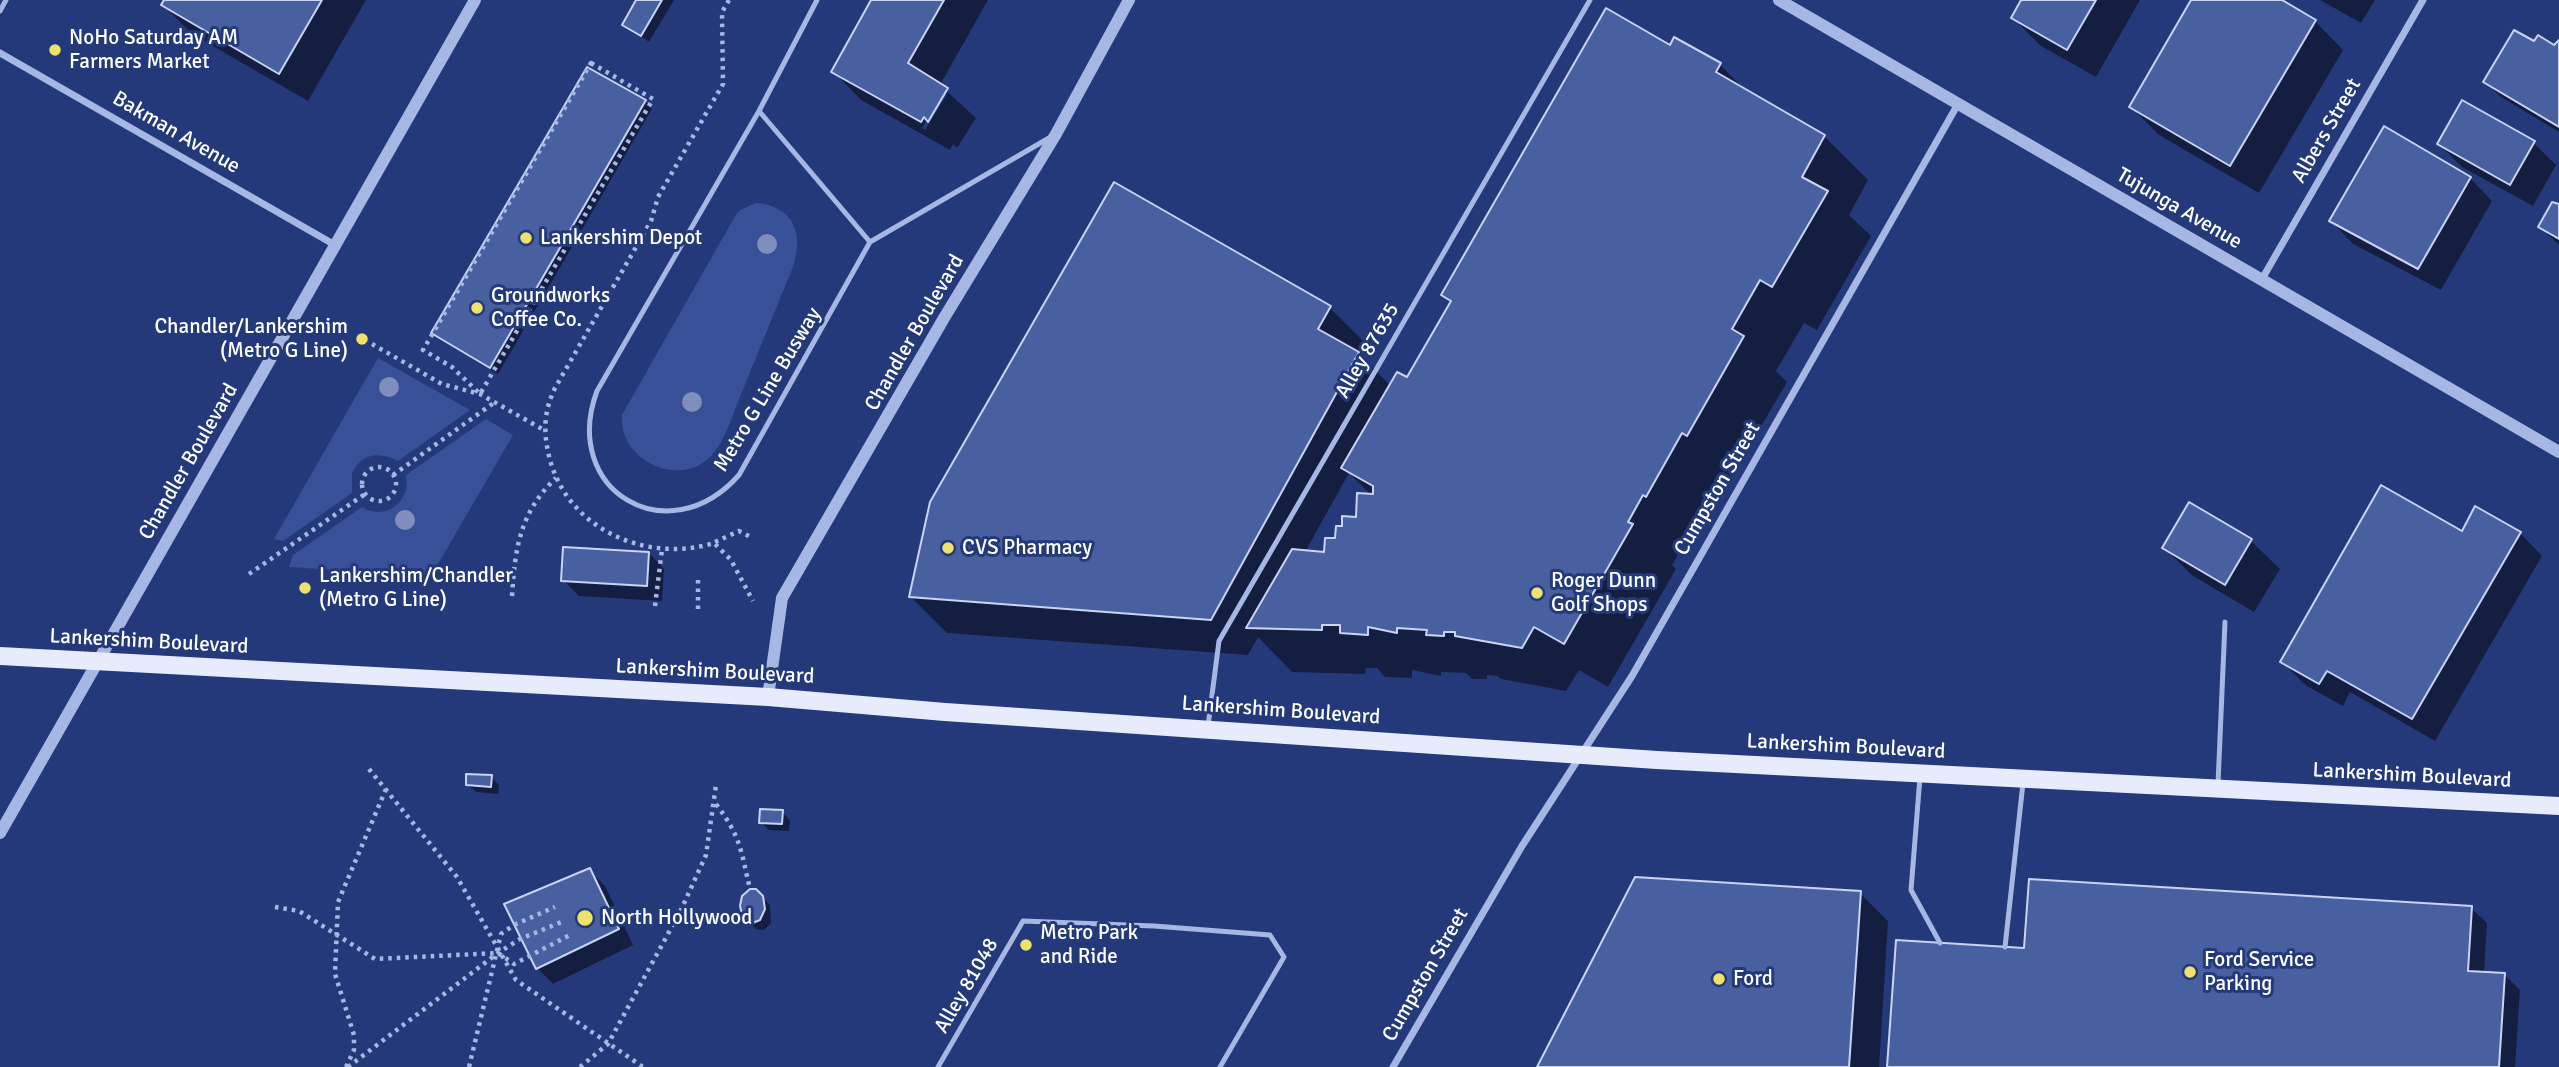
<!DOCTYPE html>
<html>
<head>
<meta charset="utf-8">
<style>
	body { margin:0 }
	canvas { display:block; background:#24397a }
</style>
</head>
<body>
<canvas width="2559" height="1067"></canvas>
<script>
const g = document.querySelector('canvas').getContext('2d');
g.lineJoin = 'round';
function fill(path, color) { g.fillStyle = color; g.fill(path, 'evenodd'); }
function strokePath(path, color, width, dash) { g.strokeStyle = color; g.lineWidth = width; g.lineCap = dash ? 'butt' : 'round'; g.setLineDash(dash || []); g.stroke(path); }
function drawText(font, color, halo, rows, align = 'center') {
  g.font = font + ' Signika,sans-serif'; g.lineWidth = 6; g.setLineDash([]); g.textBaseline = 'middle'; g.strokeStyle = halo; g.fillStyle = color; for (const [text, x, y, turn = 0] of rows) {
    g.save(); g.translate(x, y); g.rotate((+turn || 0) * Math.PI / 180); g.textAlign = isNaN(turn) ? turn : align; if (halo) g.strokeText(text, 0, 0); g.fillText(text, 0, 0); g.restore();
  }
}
const green = new Path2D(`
	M756 203C794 206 804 234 793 267 776 308 759 350 742 392 733 412 727 438 712 455 680 490 618 460 622 415L734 218 740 210Z
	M378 358 470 410 398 461C380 451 361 453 352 473V493L283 541 274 539Z
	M486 419 513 435 431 576 289 567 293 555 362 507C385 522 412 501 406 475Z`);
const shadow = new Path2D(`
	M166 0H366L308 101 192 34 163 5Z
	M638 0H674L649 42 624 24Z
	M873 0H988L940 85 976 118 957 148 953 144 950 150 861 100 833 71ZM942 94H947L925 130 922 128Z
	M2023 0H2140L2096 77 2041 46 2013 18Z
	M2193 0H2279L2315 21 2343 50 2259 193 2159 135 2131 107Z
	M2320 0H2375L2361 23Z
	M2559 42V132L2501 97 2485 82 2535 44 2555 47Z
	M1670 47 1720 65 1747 92 1824 136 1868 180 1849 215 1871 236 1817 330 1804 323 1776 371 1787 382 1731 478 1727 476 1691 540 1688 538 1672 565 1676 569 1608 687 1579 670 1566 691 1501 679 1497 676 1487 675V679H1472L1466 673 1441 672V676L1412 670V678L1385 677 1377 668H1366L1365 674 1292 672 1258 637 1248 655 947 633 911 597 1330 308 1366 344 1360 355 1391 386 1408 379 1452 303 1443 295ZM1349 473 1371 495 1357 519 1343 528 1326 553 1305 552Z
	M645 102 652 109 498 374 441 340 433 333Z
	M2534 143 2556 165 2533 206 2462 167 2439 144Z
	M2470 178 2492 201 2441 290 2353 244 2331 221Z
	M2559 207V245L2540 227Z
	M2189 504 2251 541 2280 569 2254 612 2193 576 2164 548Z
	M2462 533H2520L2542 556 2435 741 2350 692 2343 706 2305 685 2283 662Z
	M649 553 664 569 662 601 579 596 563 580Z
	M491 777 499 785 498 794 476 792 468 785Z
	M782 812 790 820 789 831 769 830 761 822Z
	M589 870 605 886 633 945 553 984 537 968Z
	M1860 893 1888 921 1879 1067H1539Z
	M762 897 770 905 771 923 764 930 756 929 748 921Z
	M2471 908 2487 923 2484 973 2505 975 2520 990 2515 1067H1889L2026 950Z`);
const building = new Path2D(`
	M164 0H322L279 74 161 5Z
	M636 0H662L641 36 622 25Z
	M871 0H944L908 63 948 88 928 122 924 117 921 122 831 72Z
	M2021 0H2096L2067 50 2011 18Z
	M2191 0H2282L2316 20 2230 166 2129 107Z
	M1606 8 1670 45 1674 37 1721 63 1716 72 1825 135 1802 177 1828 191 1772 287 1760 280 1732 329 1744 336 1687 436 1682 433 1646 497 1643 495 1628 522 1633 524 1564 644 1534 627 1522 648 1455 636V632H1444V636L1426 635 1427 630 1397 628V633L1368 627V635L1340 633V625H1322V630L1246 628 1292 549 1324 552 1325 538H1335L1336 526H1342V516L1356 517 1357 493 1373 494V486L1341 468 1397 372 1407 377 1451 301 1441 295Z
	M2514 30 2534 41 2538 35 2554 45 2559 40V127L2483 82Z
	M587 67 646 100 490 368 431 333Z
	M2462 100 2535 141 2510 185 2437 144Z
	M2384 126 2471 177 2418 269 2329 221Z
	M1114 182 1331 306 1318 329 1359 352 1211 620 909 597 930 502Z
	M2552 202 2559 204V239L2538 227Z
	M2381 485 2462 531 2475 506 2521 532 2412 719 2327 671 2319 684 2280 662Z
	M2189 502 2252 539 2225 585 2162 548Z
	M563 547 649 552 647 586 561 581Z
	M466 774 492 775 491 787 466 785Z
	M760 809 783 810 782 824 759 823Z
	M590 868 619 929 536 969 504 904Z
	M1635 877 1861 891 1849 1067H1537Z
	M2029 879 2472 906 2468 971 2505 973 2499 1067H1887L1896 940 2024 948Z
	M750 889H756L763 896 765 909 760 920 750 924 743 918 740 906 742 896Z`);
const path = new Path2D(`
	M729 0 722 12 723 84 658 197 651 221 555 388C544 411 543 431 549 456 566 528 645 564 714 543L731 560 753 601
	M591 63 653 99 480 394 452 367 423 350Z
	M372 344 442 384 480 394 544 430
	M362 484a17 17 0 1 1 34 0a17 17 0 1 1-34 0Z
	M393 475 495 402
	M715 542 739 531 751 537
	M249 574 365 494
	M512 596C515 548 520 512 556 478
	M655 606 662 549
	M698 609V576
	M369 769 457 877 516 980 643 1067
	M716 804C741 837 741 851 750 889
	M275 907 299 911 375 959 498 953 514 964 570 935
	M346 1067 354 1050V1035L335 974 338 902 386 789
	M348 1067 498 953 520 939 564 921
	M469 1067 501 934 514 925 555 907
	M580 1067 608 1044 681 910 706 855 716 785`);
const service = new Path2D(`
	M817 0 759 111 597 391C560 490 668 555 739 475L870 242
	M0 11 6 0
	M759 111 870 242
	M870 242 1049 138
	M1208 726 1219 641 1590 0
	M1920 777 1911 890 1940 943
	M2218 784 2225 622
	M2005 947 2023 783
	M938 1067 1023 921 1154 926 1270 935 1284 957 1220 1067`);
const minor = new Path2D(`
	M0 53 335 245
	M2262 279 2423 0
	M1393 1067 1522 846 1632 676 1958 104`);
const tertiary = new Path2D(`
	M1779 0 2559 452
	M768 697 782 598 944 318 1056 134 1129 0
	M0 833 475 0`);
const primary = new Path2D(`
	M0 656 768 697 945 712 1657 760 2559 806`);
const trees = [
	[767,244],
	[389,387],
	[692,402],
	[405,520]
];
const markers = [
	[55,50,7,"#eee26b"],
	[526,238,7,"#eee26b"],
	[477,308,7,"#eee26b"],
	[362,339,7,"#eee26b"],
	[948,548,7,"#eee26b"],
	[305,588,7,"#eee26b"],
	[1537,593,7,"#eee26b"],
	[585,918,9,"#eee26b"],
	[1026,945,7,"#eee26b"],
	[2190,972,7,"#eee26b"],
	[1719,979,7,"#eee26b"]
];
const poiNames = [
	["NoHo Saturday AM",69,38],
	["Farmers Market",69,62],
	["Lankershim Depot",540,238],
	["Groundworks",491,296],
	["Coffee Co.",491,320],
	["Chandler/Lankershim",348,327,"right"],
	["(Metro G Line)",348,351,"right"],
	["CVS Pharmacy",962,548],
	["Lankershim/Chandler",319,576],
	["(Metro G Line)",319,600],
	["Roger Dunn",1551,581],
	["Golf Shops",1551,605],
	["North Hollywood",601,918],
	["Metro Park",1040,933],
	["and Ride",1040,957],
	["Ford Service",2204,960],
	["Parking",2204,984],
	["Ford",1733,979]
];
const streetNames = [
	["Albers Street",2327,131,-60],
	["Bakman Avenue",176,133,30],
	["Tujunga Avenue",2179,209,30],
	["Chandler Boulevard",915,333,-60],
	["Alley 87635",1368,351,-60],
	["Metro G Line Busway",768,390,-59],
	["Chandler Boulevard",189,462,-60],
	["Cumpston Street",1718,489,-60],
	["Lankershim Boulevard",149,642,3],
	["Lankershim Boulevard",715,672,3],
	["Lankershim Boulevard",1281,711,4],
	["Lankershim Boulevard",1846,747,3],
	["Lankershim Boulevard",2412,776,3],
	["Cumpston Street",1426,975,-60],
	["Alley 81048",967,986,-60]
];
fill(green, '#385097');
fill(shadow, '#0007');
fill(building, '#485fa0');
strokePath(building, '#cad4f3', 2);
strokePath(path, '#a7b7e4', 4.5, [3.5, 5]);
strokePath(service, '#a7b7e4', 5);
strokePath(minor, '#a7b7e4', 7);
strokePath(tertiary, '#a7b7e4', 12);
strokePath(primary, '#e7ebfc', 18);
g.fillStyle = '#7f8ebd';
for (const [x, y] of trees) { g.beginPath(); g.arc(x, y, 10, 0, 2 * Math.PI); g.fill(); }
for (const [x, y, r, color] of markers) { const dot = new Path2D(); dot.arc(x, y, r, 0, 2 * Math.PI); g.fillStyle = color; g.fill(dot); strokePath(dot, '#24397a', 2.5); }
drawText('21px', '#fff', '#24397a', poiNames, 'left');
drawText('21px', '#fff', '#24397a', streetNames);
</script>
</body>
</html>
